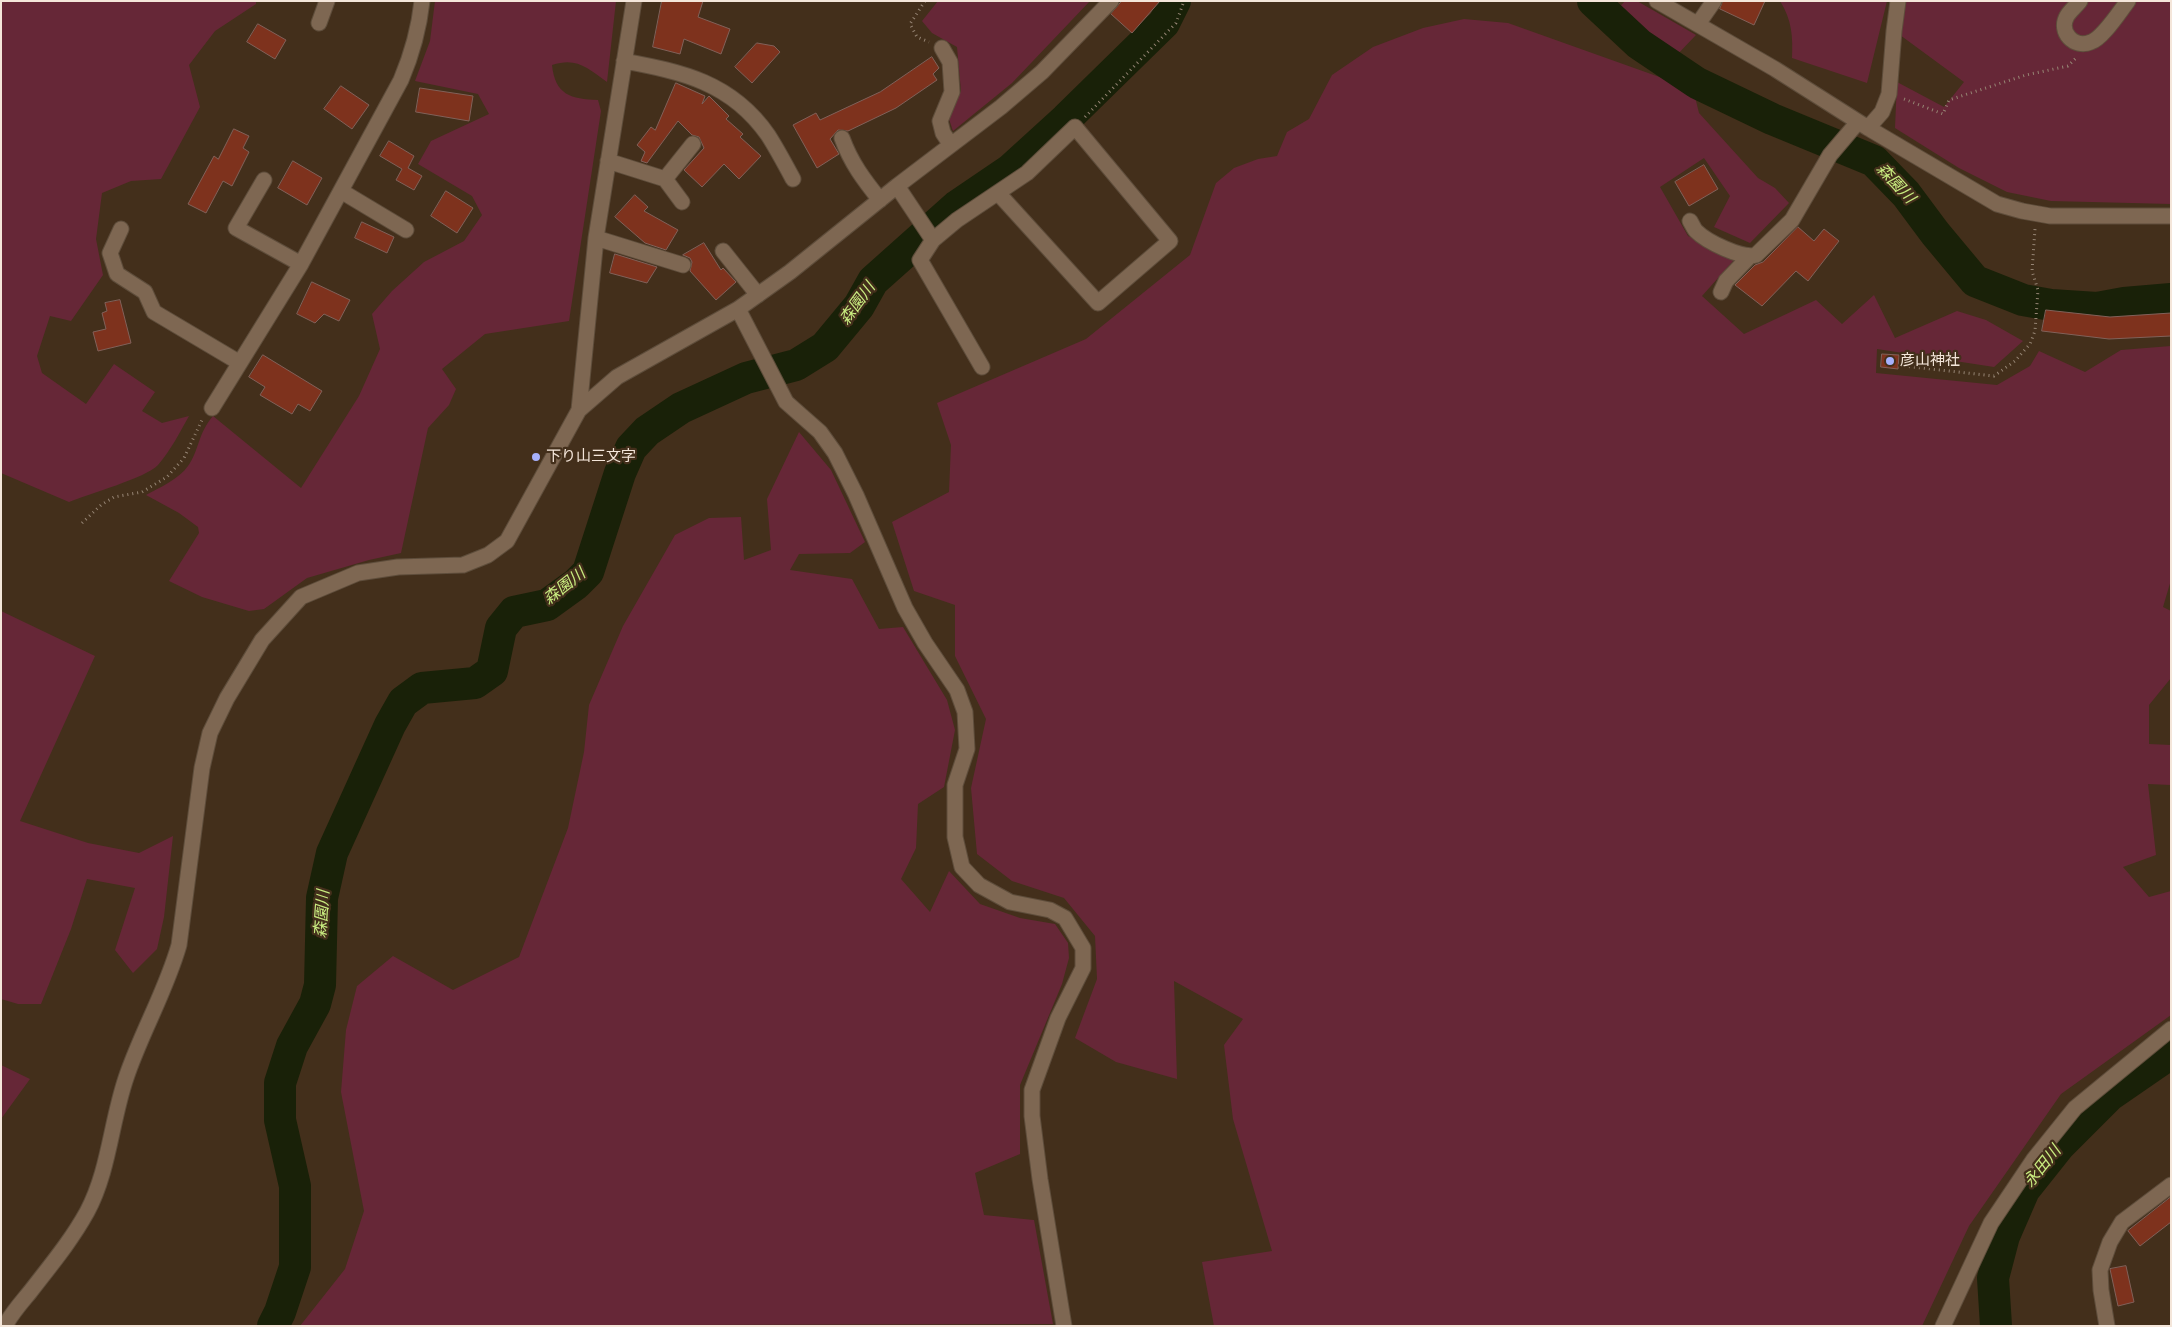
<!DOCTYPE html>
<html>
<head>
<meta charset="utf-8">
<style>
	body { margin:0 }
	#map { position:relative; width:2172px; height:1327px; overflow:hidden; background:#432f1b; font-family:"Sofia Sans Condensed",sans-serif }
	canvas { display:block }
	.frame { position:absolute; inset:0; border:2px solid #f4e6da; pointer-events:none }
</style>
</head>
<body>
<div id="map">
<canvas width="2172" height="1327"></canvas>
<div class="frame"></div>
</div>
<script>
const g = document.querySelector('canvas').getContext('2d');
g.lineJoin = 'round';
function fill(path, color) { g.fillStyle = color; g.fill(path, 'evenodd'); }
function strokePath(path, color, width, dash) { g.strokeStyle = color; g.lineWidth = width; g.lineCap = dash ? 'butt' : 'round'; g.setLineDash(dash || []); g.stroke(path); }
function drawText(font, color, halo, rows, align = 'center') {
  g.font = font + ' "Sofia Sans Condensed","Noto Sans JP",sans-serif'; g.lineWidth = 4.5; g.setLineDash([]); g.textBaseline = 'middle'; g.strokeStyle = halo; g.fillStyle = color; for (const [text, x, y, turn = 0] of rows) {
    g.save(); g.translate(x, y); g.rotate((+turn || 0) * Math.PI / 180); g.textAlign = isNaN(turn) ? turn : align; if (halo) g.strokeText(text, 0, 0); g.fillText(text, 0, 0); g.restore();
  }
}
const green = new Path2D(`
	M1 1H256V4L215 31 189 65 200 107 161 179 131 181 102 193 96 239 103 275 71 321 50 316 37 356 42 373 86 404 114 364 155 392 142 411 162 423 189 416C180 432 171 450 158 465 146 478 88 494 69 502L1 473Z
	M435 1H616L607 82C587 68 577 57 552 65 555 95 571 99 598 100L601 111 569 321 485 334 442 369 456 389 449 405 428 428 401 553 369 560 307 578 264 609 249 611 202 597 169 581 199 533 198 527 179 513 146 495C159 488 179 479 188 466 199 451 198 433 213 416L301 488 359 396 380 349 372 314 392 291 424 262 464 241 482 215 472 196 418 164 431 141 489 114 478 94 415 81 430 41Z
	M938 1H1090L1012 83 953 131 948 116 961 91 957 47 932 33 922 21Z
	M1625 1H1637L1696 35 1675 57 1614 13Z
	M1780 1H1887L1867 83 1792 58C1793 37 1792 20 1780 1Z
	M1905 1H2171V204L2051 201 2007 192 1959 168 1895 128 1897 82 1944 107 1964 82 1900 35Z
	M1464 19 1508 23 1693 89 1699 113 1758 178 1775 188 1789 203 1750 243 1714 227 1730 196 1704 158 1660 187 1688 236 1734 260 1702 296 1744 334 1816 300 1842 324 1874 295 1895 338 1957 311 1986 320 2023 341 1994 367 1877 349 1876 373 1997 385 2030 366 2039 351 2085 372 2121 350 2171 346V580L2163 607 2171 611V678L2149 705V744L2171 745V785L2148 784 2156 855 2123 867 2149 897 2171 891V1015L2061 1094 1969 1226 1922 1326H1214L1202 1262 1272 1251 1233 1119 1224 1045 1243 1019 1174 981 1177 1079 1116 1062 1075 1038 1097 979 1095 936 1064 898 1012 881 977 854 971 788 986 719 955 656V605L914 591 892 522 949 492 951 445 937 403 1086 339 1190 255 1216 183 1234 168 1258 159 1277 156 1287 132 1309 119 1332 75 1373 47 1423 28Z
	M799 432 831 470 865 542 850 553 799 554 790 570 852 579 879 629 903 627 947 700 955 730 944 787 918 804 916 848 901 879 930 912 949 871 980 904 1020 918 1055 924 1068 943 1069 958 1062 984 1020 1085V1154L975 1173 984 1215 1034 1220 1053 1324 300 1326 345 1269 364 1211 341 1092 346 1030 357 986 393 956 453 990 519 957 568 828 584 752 589 705 623 626 675 535 709 518 741 517 744 560 771 550 767 499Z
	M1 611 95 656 20 821 88 843 139 853 173 836 164 917 157 949 133 973 115 950 135 888 87 879 71 929 41 1004H18L1 999Z
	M1 1065 30 1079 1 1119Z`);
const river = new Path2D(`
	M1593 1 1639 44 1697 83 1772 119 1874 161 1906 194 1935 233 1975 281 2023 300 2051 305 2097 308 2124 303 2171 299
	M273 1326 280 1312 295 1267V1186L280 1120V1083L292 1046 315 1004 320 985 322 898 332 853 390 725 403 702 422 688 475 683 492 671 501 628 514 612 547 605 576 584 588 572 620 473 631 448 647 431 681 408 746 378 796 365 825 347 859 306 873 281 957 206 1010 170 1066 119 1164 23 1175 1
	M1996 1326 1993 1278 2004 1236 2024 1190 2059 1146 2110 1095 2171 1053`);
const building = new Path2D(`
	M662 1H703L698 17 730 29 721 54 684 39 680 54 653 47Z
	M1122 1H1160L1132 33 1111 14Z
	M1723 1H1765L1754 25 1720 9Z
	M258 24 286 40 275 59 247 42Z
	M757 43 774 46 780 52 752 83 735 67Z
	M932 57 939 68 933 74 937 80 896 108 848 131 838 130 830 139 839 154 817 168 793 125 816 113 820 120 880 92Z
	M676 83 705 96 702 104 709 96 729 116 726 119 743 134 740 137 761 156 739 179 724 164 702 187 684 170 704 148 699 137 692 135 678 121 647 163 641 161 645 152 637 145 651 127 655 130Z
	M341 86 369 105 352 129 324 109Z
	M420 88 473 96 469 121 416 112Z
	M234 129 249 136 243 148 249 152 232 186 223 181 206 213 188 204 214 156 218 159Z
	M389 141 414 156 408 168 422 176 414 190 396 180 402 169 380 156Z
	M293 161 322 178 307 205 278 188Z
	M1704 165 1718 189 1689 206 1675 182Z
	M446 191 473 208 457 233 431 216Z
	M635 195 648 207 644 211 678 230 666 250 645 243 615 217Z
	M362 222 394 237 387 253 355 238Z
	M1798 227 1814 241 1824 229 1839 241 1808 281 1796 271 1762 306 1735 285 1755 265 1763 262Z
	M704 243 721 270 723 268 736 282 716 300 690 271 692 262 690 258 683 255Z
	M615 254 657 267 647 283 610 273Z
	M312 282 350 300 339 321 324 314 315 323 297 314Z
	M120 300 131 343 98 351 93 332 106 329 102 313 107 311 105 303Z
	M2046 310 2110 317 2171 313V336L2109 339 2042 331Z
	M1882 354 1899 355 1898 369 1881 367Z
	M263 355 322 391 310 411 298 404 292 414 260 395 265 387 249 377Z
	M2171 1197V1222L2140 1246 2128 1231Z
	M2126 1266 2134 1302 2118 1306 2110 1269Z`);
const path = new Path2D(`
	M925 1 910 24 917 37 929 42
	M1904 99 1943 114 1949 100 2026 75 2068 66 2076 58
	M1085 117 1176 23 1184 1
	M1904 366 1994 376 2015 361 2030 344 2035 331 2038 290 2032 271 2035 229
	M82 523 101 505 114 497 142 492 167 477 184 458 202 420`);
const minor = new Path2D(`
	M1657 1 1775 69 1868 128 1997 204 2022 211 2050 216H2171
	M2080 1C2076 6 2070 11 2067 16 2058 32 2074 49 2091 42 2103 38 2120 11 2128 1
	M319 23 327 1
	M1698 24 1714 1
	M942 48 950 62 952 92 940 121 943 133 951 145
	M624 61C682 72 731 82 768 135 777 149 785 164 793 179
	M1868 128 1882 112 1889 94 1894 31 1898 1
	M842 138C851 163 864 180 880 200
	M608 161 665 179 693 144
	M665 179 682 202
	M264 180 236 228 301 264
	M897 186 933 240
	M341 191 406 230
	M1690 221C1692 224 1694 229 1696 231 1707 242 1742 259 1756 255L1792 220 1830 155 1858 122
	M121 229 110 253 117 274 145 292 154 312 240 363
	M596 238 683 265
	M723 251 758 295
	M1721 292 1726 281 1749 257
	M738 309 786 402 820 432 835 453 856 495 905 608 925 643 957 690 965 712 967 749 955 785V837L962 867 979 885 1010 902 1050 910 1065 918 1083 948V968L1058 1018 1032 1090V1116L1040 1179 1064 1326
	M982 367 920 260 933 240 957 220 1027 173 1075 127 1170 241 1098 303 998 193
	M212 408 301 264 401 80C412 54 419 29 422 1
	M579 410 596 238 634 1
	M5 1326C11 1314 21 1303 30 1292 50 1266 71 1241 87 1212 109 1171 111 1122 126 1078 141 1033 166 991 179 945L202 768 210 733 227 698 262 640 301 597 358 573 398 567 463 565 488 555 507 541 579 410 617 377 738 309 790 272 897 186 1001 107 1042 72 1111 1
	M1943 1326 1991 1223 2034 1159 2075 1108 2171 1029
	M2107 1326 2101 1290 2100 1270 2110 1242 2122 1222 2171 1185`);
const markers = [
	[1890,361,5,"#a7b1fc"],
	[536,457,5,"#a7b1fc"]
];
const poiNames = [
	["彦山神社",1900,361],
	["下り山三文字",546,457]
];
const waterNames = [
	["森園川",1895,184,47],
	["森園川",858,304,-54],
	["森園川",565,587,-38],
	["森園川",323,914,-86],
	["永田川",2043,1167,-51]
];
fill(green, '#662737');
strokePath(river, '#192108', 32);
fill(building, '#7e321d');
strokePath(building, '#816159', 1);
strokePath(minor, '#5e4d3b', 17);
strokePath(path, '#968574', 3, [1, 4]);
strokePath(minor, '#7e6752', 15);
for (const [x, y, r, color] of markers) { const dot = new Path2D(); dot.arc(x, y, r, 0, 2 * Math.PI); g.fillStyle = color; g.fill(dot); strokePath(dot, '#432f1b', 2); }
drawText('15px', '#f4e6da', '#432f1b', poiNames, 'left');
drawText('italic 16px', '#c9ed80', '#432f1b', waterNames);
</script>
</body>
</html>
